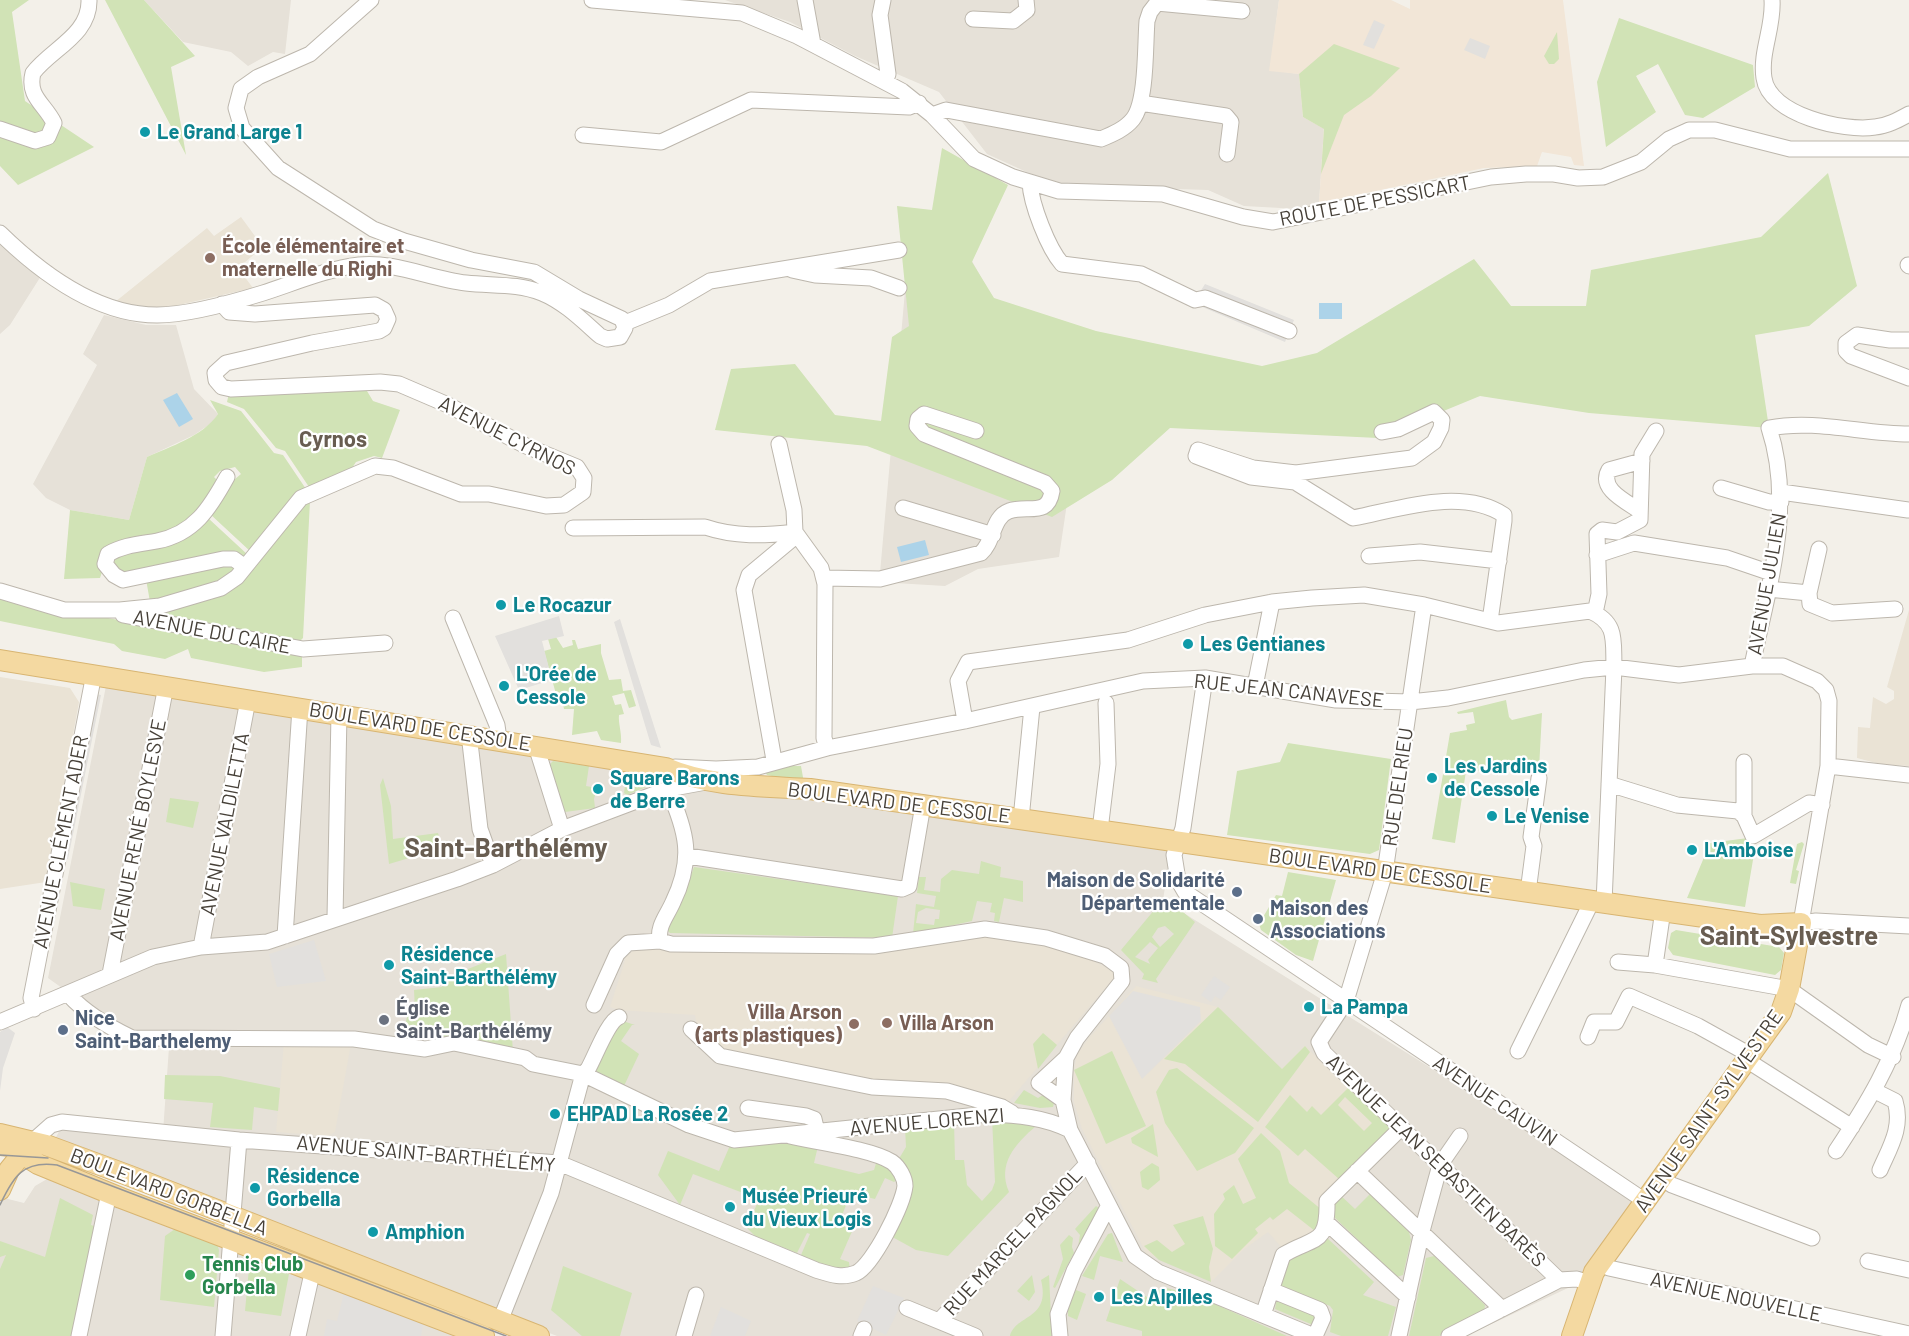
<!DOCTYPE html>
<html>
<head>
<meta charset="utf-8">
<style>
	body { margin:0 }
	canvas { display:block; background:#f3f0e9 }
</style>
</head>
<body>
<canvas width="1909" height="1336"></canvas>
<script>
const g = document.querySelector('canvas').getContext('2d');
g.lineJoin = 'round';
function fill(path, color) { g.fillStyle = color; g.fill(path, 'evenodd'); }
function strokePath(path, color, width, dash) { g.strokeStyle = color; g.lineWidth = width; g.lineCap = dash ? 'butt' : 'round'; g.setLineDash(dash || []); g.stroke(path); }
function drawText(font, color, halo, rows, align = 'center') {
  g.font = font + ' Barlow,sans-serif'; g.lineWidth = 4.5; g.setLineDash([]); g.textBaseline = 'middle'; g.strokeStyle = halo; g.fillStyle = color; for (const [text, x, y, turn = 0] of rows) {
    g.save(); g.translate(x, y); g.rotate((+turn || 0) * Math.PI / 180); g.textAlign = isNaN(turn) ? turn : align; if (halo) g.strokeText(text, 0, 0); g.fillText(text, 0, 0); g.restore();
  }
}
const residential = new Path2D(`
	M144 0H291L285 54 273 52 248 66 231 52 183 42Z
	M725 0H1279L1270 70 1299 74 1303 117 1324 128 1319 203 1299 209 1244 206 1208 190 1077 186 1042 179 987 154 939 92 855 56 790 22Z
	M0 238 41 276 10 325 0 334Z
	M964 247 1021 348 1077 436 1059 557 978 569 945 586 895 583V576L880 573 908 257Z
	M104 315 146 325H176L194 389 218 414 213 422 194 435 147 457 129 520 70 510 46 498 33 484 97 365 83 354Z
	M106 686 1172 843 1163 900 1643 1201 1587 1279 1466 1336H557L55 1139 61 1128 163 1132 170 1033 129 1032 100 1015 48 978Z
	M54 1175 476 1336H0V1197L24 1203 35 1186Z`);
const commercial = new Path2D(`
	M1279 0H1391L1410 9V0H1563L1584 166 1574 165 1571 157 1542 152 1537 166 1484 168 1319 203 1324 129 1303 117 1299 74 1269 71Z`);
const education = new Path2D(`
	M241 217 263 247 238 268 253 288 170 307H146L115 302 207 228 214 236Z
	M1909 610V766L1880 764 1857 758 1858 727 1870 728 1873 697 1886 704 1894 699V691L1887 687Z
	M0 677 70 688 79 702 46 882 0 889Z
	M974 934 1073 950 1114 972 1113 979 1009 1101 850 1080 816 1067 788 1066V1062L717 1047 698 1030 695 1015 619 1010 610 1007 626 957 634 950Z
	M1136 986 1218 1007 1282 1069 1305 1046 1393 1131 1322 1194 1321 1219 1313 1234 1282 1248 1268 1232 1243 1250 1211 1282 1146 1253 1082 1129 1074 1102V1070L1077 1055 1088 1039Z
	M284 1043 351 1044 335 1132 328 1136 276 1132Z`);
const green = new Path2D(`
	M0 0H29L12 12 25 101 94 147 18 185 0 166Z
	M105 0H144L195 56 171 67 186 155Z
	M1619 18 1753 65 1755 87 1703 118 1685 115 1658 64 1636 76 1656 112 1606 147 1597 82Z
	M1557 32 1559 59 1554 64H1549L1544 56Z
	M1334 44 1400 68 1371 96 1344 115 1321 174 1324 129 1303 117 1299 74Z
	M942 148 1008 185 972 262 994 298 1096 331 1262 366 1317 353 1474 259 1511 306H1586L1591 270 1761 237 1828 173 1857 286 1809 326 1755 335 1769 428 1589 413 1480 396 1378 438 1170 428 1112 480 1052 517 867 446 715 430 731 369 795 364 835 415 881 421 892 337 909 326 897 206 932 210Z
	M359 388 367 391 373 401 400 410 382 458 374 456 356 462 350 471 309 487 285 451 276 448 244 409 227 402 229 393Z
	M210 400 241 411 274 453 283 455 306 489 251 552 210 514 229 484 241 474 235 467 220 471 214 477 220 483 184 527 111 545 100 578 64 579 70 510 129 520 147 457C171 446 202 437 218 414Z
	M310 501 303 638 299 642 151 613 220 593 302 503Z
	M208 518 248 555 243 559 128 574 115 570 109 560Z
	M230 563 237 568 219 583 150 602 146 579Z
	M0 597 144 625 263 643 262 650 302 655V667L264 672 191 658 188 649 165 659 122 651 114 644 0 621Z
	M556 637 563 648 573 645 572 640H575L578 649 601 644V653L609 680 621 679 623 691 631 690 636 706 629 708 624 693 612 696 615 705 621 704 624 714 619 715C618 723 622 733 621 743L601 740 597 731 572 735 574 709H564L561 694H556L544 651 551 649 548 639Z
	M1506 700 1509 717 1512 720 1542 713 1539 769 1466 771 1455 843 1432 839 1450 733 1467 730 1466 725 1475 723 1473 712 1458 714 1457 712Z
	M1288 743 1391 759 1379 850 1370 854 1227 835 1237 771 1280 762Z
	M553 761 589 766 586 786 597 788 594 799 595 808 565 812 549 765Z
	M772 766H801L804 783 767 775 765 772Z
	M383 778 391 806 393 839 438 833 443 848 389 864 380 785Z
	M642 778 653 784 627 795 624 793 625 786Z
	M170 798 199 802 193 828 166 822Z
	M1748 838 1755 848 1745 907 1687 898 1710 843Z
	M1802 842 1804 844 1796 870 1799 871 1796 884 1790 883 1797 844Z
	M981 861 1001 867 1000 877 1023 881V902L1004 898 999 922 994 921 995 913 990 912 992 903 977 901 972 921 913 934 916 904 934 907 936 896 917 893 919 877H926L924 890 940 892 941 879 952 870 979 874ZM926 908 940 910 939 919H935L934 925 916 923 918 912Z
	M694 867 898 896 892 938 670 933 667 930 682 901Z
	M1288 872 1336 880 1313 961 1296 955 1261 930 1259 924 1276 895 1282 896Z
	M70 882 105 889 101 910 73 906Z
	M1165 897 1195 922 1156 979 1158 983 1142 979 1144 974 1121 950ZM1165 926 1174 934 1160 947 1152 937 1158 928ZM1150 942 1158 948 1148 960 1150 964 1135 957Z
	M1676 930 1779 947 1784 953 1781 970 1775 975 1673 955 1668 948 1671 933Z
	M506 954 513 1052 453 1038H408L407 1033 403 1032 409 1010H415L414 990 442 987 445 978Z
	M1218 1007 1282 1069 1305 1046 1310 1052 1258 1122 1185 1064 1164 1059Z
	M620 1020 635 1025H632L621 1041 639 1054 624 1086 591 1071Z
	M1043 1033 1057 1045 1038 1069 1033 1044Z
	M1112 1051 1146 1126 1106 1144 1074 1070Z
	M1177 1068 1254 1128 1235 1153 1197 1171 1165 1123 1156 1092 1169 1070Z
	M165 1075 220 1076 280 1088 278 1111 254 1107 252 1130 210 1127 213 1103 164 1099Z
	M1348 1088 1393 1131 1339 1179 1305 1149 1298 1156 1265 1127 1290 1095 1307 1112 1312 1106 1321 1115ZM1345 1097 1372 1123 1364 1131 1338 1105Z
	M1024 1090 1038 1098 1043 1095 1054 1103 1053 1107 1040 1108 1014 1103Z
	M992 1118 1036 1126C1015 1144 997 1164 1009 1192L948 1256 916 1250 887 1234 910 1192 897 1162 906 1147 905 1127 954 1122 955 1160H964L967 1185 982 1201 992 1190 995 1182Z
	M1153 1124 1158 1157 1132 1143 1131 1138Z
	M1261 1133 1280 1151 1289 1183 1322 1210 1321 1219 1315 1231 1287 1209 1273 1220 1270 1217 1255 1229 1258 1233 1232 1259 1215 1246 1214 1214 1225 1199 1223 1194 1234 1185 1243 1204 1256 1198 1238 1159Z
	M786 1139 818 1146 814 1163 859 1174 874 1170 877 1160 891 1166 897 1180 894 1182 885 1178 875 1199 851 1193 838 1225 853 1229 840 1259 849 1262 850 1271 821 1266 801 1255 810 1234 807 1233 797 1253 755 1236 747 1228 759 1199 693 1174 680 1205 658 1175 668 1151 719 1171 731 1143Z
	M1152 1163 1159 1167 1160 1180 1148 1190 1142 1187 1140 1172Z
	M1338 1193 1355 1209 1370 1194 1409 1232 1411 1240 1403 1275 1397 1277 1332 1215 1333 1198Z
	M60 1198 93 1215 91 1225 94 1226 75 1336H0V1269L6 1255 0 1257V1241L45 1257Z
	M1096 1206 1100 1209 1078 1247 1080 1235 1075 1229Z
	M1203 1216 1213 1249 1209 1267 1211 1282 1159 1260 1144 1246 1157 1240 1172 1252 1185 1244 1173 1225Z
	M175 1229 217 1244 219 1250 214 1307 160 1300 165 1236Z
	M1112 1233 1123 1262 1100 1256 1094 1280 1082 1276 1108 1234Z
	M1069 1235 1073 1238 1072 1247 1074 1253 1055 1288 1053 1287 1063 1259 1060 1245Z
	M1326 1237 1374 1282 1363 1295 1396 1307 1388 1336H1341L1330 1332 1333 1310 1330 1306 1280 1285 1290 1259Z
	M1434 1256 1485 1305 1484 1313 1439 1336H1409L1426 1258Z
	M563 1266 632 1293 620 1336H582L551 1310Z
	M249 1268 289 1274 281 1316 245 1311Z
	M1032 1275 1035 1292 1029 1301 1017 1291Z
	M1049 1275 1052 1336H1010C1016 1314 1051 1320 1041 1280Z
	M1120 1279 1150 1299 1162 1287 1192 1294 1287 1336H1142V1331L1106 1321Z
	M1076 1290 1086 1294 1077 1320 1068 1316V1307Z
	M1277 1298 1318 1313 1313 1325 1275 1309Z`);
const parking = new Path2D(`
	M1374 20 1385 25 1374 49 1363 45Z
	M1470 38 1490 46 1485 59 1464 50Z
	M1205 284 1294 320 1285 342 1193 303Z
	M559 616 564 636 542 641 552 680 519 690 495 636Z
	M620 619 638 676 661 748 651 745 614 622Z
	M90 693 101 695 68 859 58 855Z
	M314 940 326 981 277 987 269 954Z
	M1214 976 1230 987 1221 1000 1215 996 1211 1002 1201 995Z
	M1133 991 1200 1007 1201 1021 1142 1079 1109 1016Z
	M7 1027 15 1033 3 1068 0 1091V1032Z
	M873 1286 904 1298 886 1335 857 1321Z
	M344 1293 423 1324 421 1336H324L327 1319 337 1321Z
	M721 1307 751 1321 745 1336H710Z`);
const water = new Path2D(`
	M1319 303H1342V319H1319Z
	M177 393 193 419 179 427 163 400Z
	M925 540 929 555 901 562 897 547Z`);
const minor = new Path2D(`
	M592 0 742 13 797 36 902 91 932 115 974 159 1013 177 1059 191 1163 194 1243 217 1273 222 1491 177 1526 174H1554L1578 178 1603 177 1641 162 1669 139 1689 130H1715L1790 149H1909
	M805 0 813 44
	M883 0 880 15 888 74 885 82
	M1772 0C1774 27 1760 52 1764 78 1769 115 1844 132 1875 127 1887 126 1898 120 1909 114
	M973 19 1013 21 1027 10 1026 0
	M1140 103 1226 116 1231 122 1227 154
	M932 115 946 110 1101 139C1113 134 1125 129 1133 119 1147 101 1145 45 1147 21L1150 12 1157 3 1242 11
	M0 129 35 141 48 137 54 123C45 104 27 97 33 73 51 49 90 35 89 0
	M583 135 661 142 751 100 909 107 919 103
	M1030 183C1031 204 1048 248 1062 264L1141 274 1195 300 1205 298 1289 331
	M0 233C41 273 96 315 157 315 187 315 234 302 263 293 294 283 327 269 359 265 394 261 431 279 466 283 492 286 517 283 542 293 564 302 582 320 600 336L607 339 620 337 625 328 622 319 579 299 534 272 471 260 404 241 373 229 278 168 242 128 236 108 241 89 258 77 310 54 371 0
	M1908 265 1909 266
	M792 270 815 275 871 278 899 288
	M625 323 669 305 710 281 899 250
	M1909 340H1890L1857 335 1846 343V351L1851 356 1909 378
	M1382 432 1398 429 1434 412 1442 420 1441 428 1434 442 1412 458 1296 473 1253 468 1198 450 1196 456 1251 477 1295 482 1353 518C1400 509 1461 487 1504 515V521L1490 621
	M779 444 794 510 795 532
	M227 477C210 508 194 534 157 541 140 544 123 545 108 554L105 564 114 575 123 580 223 559H234L245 567
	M1721 488 1769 502H1781
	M1781 492 1908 510
	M903 508 993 535
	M1640 511C1627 502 1598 489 1609 470L1642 461
	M573 528 705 527C735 537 764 536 795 532
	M795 532 821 568 825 584 824 738 827 748
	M1597 555 1634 543 1727 558 1771 573
	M1369 556 1420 552 1499 561
	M824 578 880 579 981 553C994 542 992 517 1009 511 1027 504 1048 518 1052 491L1045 483 924 434 917 426 918 419 924 414 976 431
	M1768 589 1809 593 1810 604 1832 613 1895 609
	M0 591 64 610H120L160 606 221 588 237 577 301 498 375 466 393 468 461 494H489L546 506 564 505 583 492 584 478 577 467 526 446 448 405 399 384 380 382 231 389 222 387 216 380 215 373 226 363 312 343 379 331 384 328 388 319 384 310 375 305 255 314 229 312 222 304
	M1809 593 1819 549
	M1424 605 1385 872 1346 1001 1319 1042 1324 1053 1559 1280
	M1595 613 1599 594 1597 534 1602 530 1617 532 1640 520 1642 454 1656 431
	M123 615 303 649 385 643
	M453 618 497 725 499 739
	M1752 666C1768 587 1795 507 1769 428 1815 419 1863 434 1909 434
	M1205 678 1183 828 1174 855 1178 880 1185 892 1645 1201
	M1255 686 1272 602
	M965 721 958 681 968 662 1128 640 1205 615 1272 602 1312 598 1364 595 1424 605 1498 623 1590 611C1618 623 1613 641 1614 667L1604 903
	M469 734 480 829 493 865
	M536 746 562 829
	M774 760 744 590 749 575 797 535
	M1744 762V816
	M1828 766 1909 775
	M675 767 716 769 758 767 827 748 965 721 1143 681 1205 678 1336 700 1410 702 1448 698 1584 670 1614 667 1679 675 1752 666H1783L1817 681 1826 690 1829 701 1828 766 1801 923 1816 921 1909 926
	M1609 784 1677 805 1738 811 1744 816 1753 836 1809 803 1822 805
	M668 789C687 832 694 859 673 902 667 916 657 926 660 941L671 944 874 946 985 929 1046 938 1105 956 1121 968 1122 981 1077 1038 1066 1058 1063 1100 1070 1130 1135 1256 1158 1272 1314 1336
	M1021 819 1032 707
	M1100 830 1108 764 1106 703
	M688 856 902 889 909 886 923 805
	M1528 892 1534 846 1531 837 1539 778
	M1663 910 1655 965 1789 989 1868 1045 1893 1057
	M335 918 339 714
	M285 936 300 708
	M201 947 248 700
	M1618 962 1655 965
	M110 974 166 686
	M69 995C86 1014 109 1027 132 1038L354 1039 425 1049 454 1043 525 1058 533 1064 583 1074 689 1125 734 1140 988 1114C1017 1115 1044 1117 1070 1130
	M594 1005 617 954 628 943 660 941
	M34 1009 31 998 94 674
	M0 1022 153 957 201 947 267 942 457 879 493 865 562 829 668 789 706 782
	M691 1029 720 1056 872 1087 947 1091 1002 1107 1012 1113
	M1588 1037 1594 1022H1616L1629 996 1698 1026 1752 1056
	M1518 1051 1592 901
	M1748 1061 1852 1127
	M583 1074 588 1069C595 1057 608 1021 619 1017
	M1875 1091 1895 1101C1903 1127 1890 1147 1880 1170
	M1063 1100 1039 1083 1066 1058
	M748 1108 806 1116 814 1119 817 1132
	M33 1141 51 1125 62 1122 239 1140 559 1163 816 1270C829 1274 842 1279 856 1273 873 1265 903 1205 905 1186 905 1178 899 1167 892 1162 872 1149 815 1142 790 1136
	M1836 1151C1867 1104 1894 1060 1909 1005
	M1357 1171 1502 1309
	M1661 1178 1672 1185 1812 1238
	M1327 1223 1408 1297
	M1868 1261 1909 1270
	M1600 1264 1609 1268 1909 1334
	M1271 1290 1320 1310 1323 1318 1315 1336
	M907 1308 975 1336
	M1263 1315 1283 1255C1314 1236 1328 1247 1327 1201L1401 1128
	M500 1321 551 1193 583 1074
	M939 1321 1088 1163
	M79 1336 109 1193
	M223 1336 239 1140
	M298 1336 313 1269
	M684 1336 696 1295
	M861 1336 864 1329
	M1060 1336 1058 1314 1074 1271 1108 1207
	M1399 1336 1422 1231 1440 1165 1460 1136
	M1449 1336 1559 1280 1577 1279 1589 1283`);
const major = new Path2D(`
	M0 660 666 768C710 787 763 786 810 789L1760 925 1801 923 1789 989 1781 1012 1594 1272 1572 1336
	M0 1134 46 1145 130 1176 539 1336
	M0 1145 10 1146 38 1164 121 1198 484 1336
	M0 1190 9 1170 31 1143`);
const tram = new Path2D(`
	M0 1155 48 1158
	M0 1205C13 1177 23 1160 57 1165L506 1336`);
const markers = [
	[145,132,6,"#0f9aa8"],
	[210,258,6,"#8d6e63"],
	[501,605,6,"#0f9aa8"],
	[1188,644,6,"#0f9aa8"],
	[504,686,6,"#0f9aa8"],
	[1432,778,6,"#0f9aa8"],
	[598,789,6,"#0f9aa8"],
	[1492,816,6,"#0f9aa8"],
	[1692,850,6,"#0f9aa8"],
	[1237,892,6,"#5c6f8a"],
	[1258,919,6,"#5c6f8a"],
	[389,965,6,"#0f9aa8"],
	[1309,1007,6,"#0f9aa8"],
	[384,1020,6,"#6b7280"],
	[887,1023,6,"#8d6e63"],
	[854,1024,6,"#8d6e63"],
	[63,1030,6,"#5c6f8a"],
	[555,1114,6,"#0f9aa8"],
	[255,1188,6,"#0f9aa8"],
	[730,1207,6,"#0f9aa8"],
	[373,1232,6,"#0f9aa8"],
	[190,1275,6,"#2e9e5b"],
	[1099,1297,6,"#0f9aa8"]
];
const cultureNames = [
	["Le Grand Large 1",157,132],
	["Le Rocazur",513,605],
	["Les Gentianes",1200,644],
	["L'Orée de",516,674],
	["Cessole",516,697],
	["Les Jardins",1444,766],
	["de Cessole",1444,789],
	["Square Barons",610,778],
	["de Berre",610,801],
	["Le Venise",1504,816],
	["L'Amboise",1704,850],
	["Résidence",401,954],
	["Saint-Barthélémy",401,977],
	["La Pampa",1321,1007],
	["EHPAD La Rosée 2",567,1114],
	["Résidence",267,1176],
	["Gorbella",267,1199],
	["Musée Prieuré",742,1196],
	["du Vieux Logis",742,1219],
	["Amphion",385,1232],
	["Les Alpilles",1111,1297]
];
const streetNames = [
	["ROUTE DE PESSICART",1375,201,-11],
	["AVENUE CYRNOS",507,436,27],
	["AVENUE JULIEN",1767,584,-80],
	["AVENUE DU CAIRE",212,632,11],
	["RUE JEAN CANAVESE",1289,691,6],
	["BOULEVARD DE CESSOLE",420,727,9],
	["RUE DELRIEU",1398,787,-82],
	["BOULEVARD DE CESSOLE",899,803,7],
	["AVENUE VALDILETTA",225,824,-79],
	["AVENUE RENÉ BOYLESVE",138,830,-79],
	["AVENUE CLÉMENT ADER",61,842,-79],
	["BOULEVARD DE CESSOLE",1380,871,8],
	["AVENUE CAUVIN",1495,1101,34],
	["AVENUE SAINT-SYLVESTRE",1709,1111,-55],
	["AVENUE LORENZI",927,1122,-5],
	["AVENUE SAINT-BARTHÉLÉMY",426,1154,5],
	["AVENUE JEAN SEBASTIEN BARÈS",1436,1161,44],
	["BOULEVARD GORBELLA",169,1192,21],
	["RUE MARCEL PAGNOL",1013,1242,-47],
	["AVENUE NOUVELLE",1736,1297,12]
];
const educationNames = [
	["École élémentaire et",222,246],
	["maternelle du Righi",222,269],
	["Villa Arson",842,1012,"right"],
	["(arts plastiques)",842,1035,"right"],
	["Villa Arson",899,1023]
];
const serviceNames = [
	["Maison de Solidarité",1225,880,"right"],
	["Départementale",1225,903,"right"],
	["Maison des",1270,908],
	["Associations",1270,931],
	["Nice",75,1018],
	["Saint-Barthelemy",75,1041]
];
const worshipNames = [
	["Église",396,1008],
	["Saint-Barthélémy",396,1031]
];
const leisureNames = [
	["Tennis Club",202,1264],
	["Gorbella",202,1287]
];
const quarterNames = [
	["Cyrnos",333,440]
];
const districtNames = [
	["Saint-Barthélémy",506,848],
	["Saint-Sylvestre",1789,936]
];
fill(residential, '#e6e1d8');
fill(commercial, '#f2e6d7');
fill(education, '#eae3d5');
fill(green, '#d1e3b6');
fill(parking, '#e2e0dd');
fill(water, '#acd3e9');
strokePath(minor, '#bdb7ad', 17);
strokePath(major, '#d8b572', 22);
strokePath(minor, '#fff', 15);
strokePath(major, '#f4d9a1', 20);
strokePath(tram, '#979797', 1.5);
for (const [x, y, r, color] of markers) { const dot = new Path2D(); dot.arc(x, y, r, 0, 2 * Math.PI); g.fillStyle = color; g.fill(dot); strokePath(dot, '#fff', 2); }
drawText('bold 20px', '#0d838f', '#fff', cultureNames, 'left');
drawText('20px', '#464038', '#fff', streetNames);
drawText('bold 20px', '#785e54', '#fff', educationNames, 'left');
drawText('bold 20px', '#4e5e75', '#fff', serviceNames, 'left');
drawText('bold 20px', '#5b616d', '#fff', worshipNames, 'left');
drawText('bold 20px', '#27864d', '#fff', leisureNames, 'left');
drawText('bold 22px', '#685d51', '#fff', quarterNames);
drawText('bold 26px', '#685d51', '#fff', districtNames);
</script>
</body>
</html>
